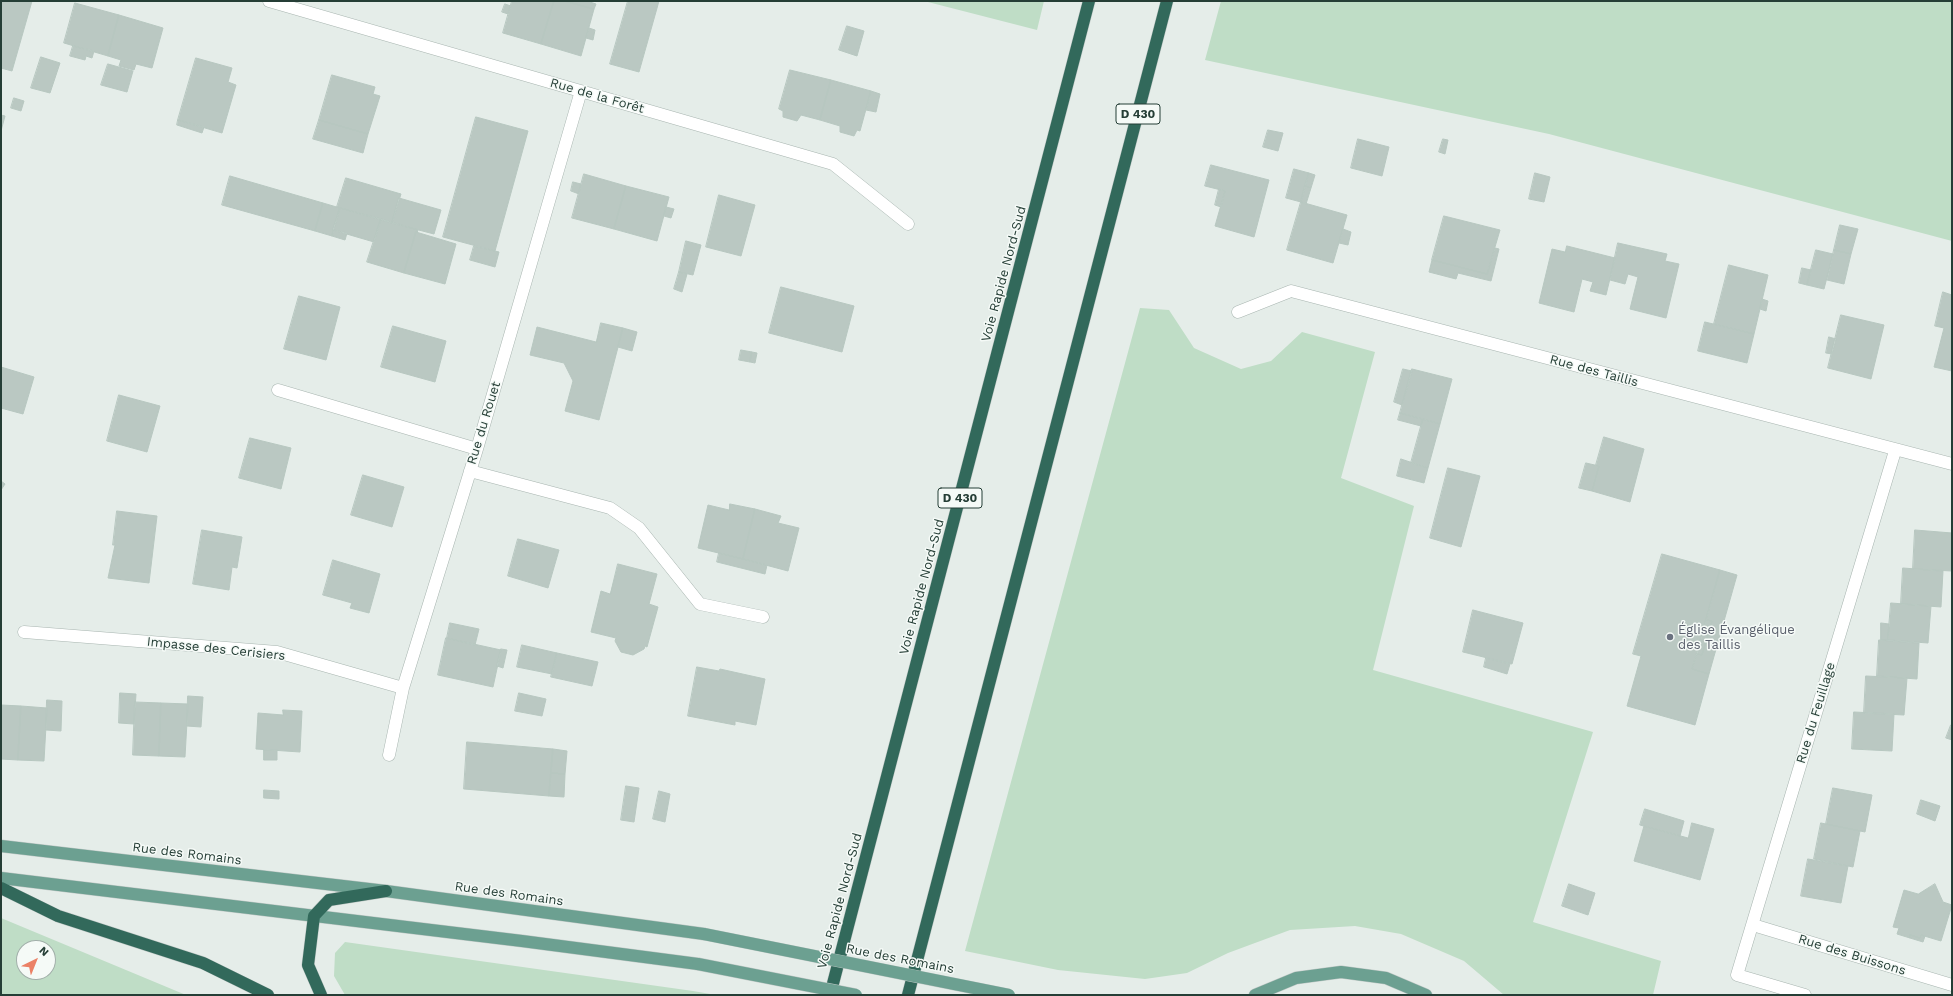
<!DOCTYPE html>
<html>
<head>
<meta charset="utf-8">
<style>
	body { margin:0 }
	#map { position:relative; width:1953px; height:996px; overflow:hidden; background:#e5ede9; font-family:"Work Sans",sans-serif }
	canvas { display:block }
	.frame { position:absolute; inset:0; border:2px solid #253e36; pointer-events:none }
	.north { position:absolute; left:16px; top:940px; width:40px; height:40px; box-sizing:border-box; background:#f5faf7; border:1px solid #a2afaa; border-radius:50%; rotate:43deg; font-size:11px; font-weight:700; line-height:16px; text-align:center; color:#253e36 }
	.north::after { content:''; display:block; margin:auto; width:14px; height:18px; background:#eb8166; clip-path:polygon(50% 0,100% 100%,50% 72%,0 100%) }
</style>
</head>
<body>
<div id="map">
<canvas width="1953" height="996"></canvas>
<div class="frame"></div>
<div class="north">N</div>
</div>
<script>
const g = document.querySelector('canvas').getContext('2d');
g.lineJoin = 'round';
function fill(path, color) { g.fillStyle = color; g.fill(path, 'evenodd'); }
function strokePath(path, color, width, dash) { g.strokeStyle = color; g.lineWidth = width; g.lineCap = dash ? 'butt' : 'round'; g.setLineDash(dash || []); g.stroke(path); }
function drawText(font, color, halo, rows, align = 'center') {
  g.font = font + ' "Work Sans",sans-serif'; g.lineWidth = 3; g.setLineDash([]); g.textBaseline = 'middle'; g.strokeStyle = halo; g.fillStyle = color; for (const [text, x, y, turn = 0] of rows) {
    g.save(); g.translate(x, y); g.rotate((+turn || 0) * Math.PI / 180); g.textAlign = isNaN(turn) ? turn : align; if (halo) g.strokeText(text, 0, 0); g.fillText(text, 0, 0); g.restore();
  }
}
const green = new Path2D(`
	M924 1H1044L1037 30Z
	M1221 1H1952V241L1549 134 1205 60Z
	M1140 308 1169 310 1194 348 1241 369 1271 361 1302 332 1375 352 1341 478 1414 506 1373 670 1593 732 1533 922 1661 961 1653 995H1504L1464 961 1401 934 1355 926 1290 930 1228 953 1187 973 1145 979 1058 970 965 951Z
	M1 918 186 995H1ZM24 948H48V972H24Z
	M345 942 693 991 716 995H345L334 976 335 953Z`);
const building = new Path2D(`
	M1 1H32L12 71 1 68Z
	M512 1H554L541 44 503 33Z
	M554 1H565L594 9 581 56 541 44Z
	M565 1H590V2L596 4 594 9Z
	M628 1H659L639 72 610 64Z
	M75 3 119 15 108 56 64 43Z
	M505 4 511 6 508 14 502 12Z
	M119 15 163 28 152 68 136 64 134 70 119 66 121 60 108 56Z
	M847 26 864 31 857 56 839 50Z
	M589 28 595 30 593 40 586 38Z
	M73 46 94 51 92 58 86 56 85 60 70 56Z
	M41 57 60 63 50 93 31 88Z
	M196 58 232 68 228 82 236 85 222 133 178 120Z
	M108 64 133 71 127 92 101 85Z
	M790 70 831 80 820 120 801 115 797 121 783 117V111L779 109Z
	M332 75 375 87 373 94 380 96 368 134 319 120Z
	M831 80 871 91 860 131 857 130 854 136 840 132V126L820 120Z
	M871 91 880 94 876 112 866 110Z
	M14 98 24 101 21 111 11 108Z
	M1 115 5 116 1 131Z
	M476 117 528 131 495 251 443 237Z
	M178 120 204 127 202 133 177 125Z
	M319 120 368 134 363 153 313 139Z
	M1268 130 1283 133 1278 151 1263 147Z
	M1358 139 1389 147 1382 176 1351 168Z
	M1443 139 1448 140 1445 154 1439 152Z
	M1211 165 1269 180 1254 237 1215 226 1225 191 1205 186Z
	M1294 169 1309 173 1301 202 1286 198Z
	M1309 173 1315 175 1311 188 1305 186Z
	M1535 173 1550 177 1544 202 1529 199Z
	M584 174 626 186 614 229 572 218Z
	M230 176 323 203 315 231 222 205Z
	M346 178 401 194 392 223 337 207Z
	M573 182 581 184 579 194 571 191Z
	M626 186 669 197 657 241 614 229Z
	M1305 186 1311 188 1306 204 1301 202Z
	M1219 189 1225 191 1221 207 1215 205Z
	M719 195 755 205 741 256 706 247Z
	M399 198 441 210 434 234 392 223Z
	M1301 202 1347 215 1333 263 1287 250Z
	M323 203 340 208 332 236 315 231Z
	M666 207 674 209 671 218 664 216Z
	M340 208 381 219 374 242 333 230Z
	M1444 216 1500 230 1487 274 1432 260Z
	M381 219 418 230 417 233 416 232 404 273 367 262Z
	M1840 225 1858 229 1851 254 1834 250Z
	M1343 229 1351 232 1348 245 1339 243Z
	M334 230 347 233 345 240 332 236Z
	M416 232 456 244 445 284 404 273Z
	M686 241 701 245 693 275 679 272Z
	M1618 243 1667 254 1665 261 1679 264 1666 318 1630 309 1638 277 1628 274 1625 284 1610 280Z
	M474 246 499 252 495 267 470 260Z
	M1567 246 1615 258 1606 295 1590 291 1593 282 1582 279 1574 312 1539 303 1552 249 1565 252Z
	M1495 248 1499 249 1491 281 1458 273 1456 279 1429 272 1432 260 1487 274Z
	M1816 250 1833 254 1824 289 1807 285Z
	M1834 250 1851 254 1844 284 1827 280Z
	M1729 265 1768 275 1754 334 1714 324Z
	M1802 268 1811 270 1807 285 1799 283Z
	M679 272 687 274 682 292 674 289Z
	M781 287 854 306 842 352 769 333Z
	M1943 292 1952 295V371L1934 367 1944 328 1935 326Z
	M299 296 340 307 326 360 284 349Z
	M1762 299 1768 301 1766 311 1760 309Z
	M1841 315 1884 325 1871 379 1828 368Z
	M1705 322 1754 334 1747 363 1698 351Z
	M601 323 623 328 599 420 565 411 573 381 564 363 530 355 537 327 596 342Z
	M393 326 446 341 435 382 381 367Z
	M623 328 637 332 632 351 618 347Z
	M1829 337 1836 339 1832 354 1826 353Z
	M741 350 752 352 750 362 739 360Z
	M752 352 757 353 755 363 750 362Z
	M1 367 34 377 23 414 1 408Z
	M1403 369 1412 371 1402 405 1394 402Z
	M1412 369 1452 379 1440 424 1400 413Z
	M119 395 160 406 147 452 107 441Z
	M1400 413 1423 419 1421 426 1398 420Z
	M1423 419 1440 424 1428 468 1411 463Z
	M1604 437 1644 449 1630 502 1592 491 1599 466 1596 465Z
	M250 438 291 448 281 489 239 478Z
	M1401 459 1428 468 1424 483 1397 476Z
	M1586 463 1599 466 1592 491 1579 488Z
	M1448 468 1480 476 1461 547 1430 538Z
	M363 475 404 487 392 527 351 515Z
	M1 481 5 484 1 490Z
	M730 504 755 509 743 559 698 548 708 505 729 510Z
	M755 509 781 516 778 523 799 528 788 571 743 559Z
	M117 511 157 516 149 583 108 578 115 545H113Z
	M202 530 242 537 237 568 232 567 229 590 193 584Z
	M1915 530 1952 533V571L1913 569Z
	M518 539 559 550 548 588 508 576Z
	M719 553 767 565 765 574 717 562Z
	M1662 554 1720 570 1692 669 1709 674 1695 725 1627 706 1641 656 1633 654Z
	M333 560 380 574 369 613 350 608 352 603 323 595Z
	M618 564 657 574 649 604 658 607 647 647 645 646 644 649 633 655 621 652 615 641 616 638 591 632 601 591 610 594Z
	M1903 568 1943 571 1941 607 1901 604Z
	M1720 570 1737 575 1709 674 1692 669 1697 654 1702 655 1712 621 1706 620Z
	M1891 603 1931 606 1928 643 1888 640Z
	M1473 610 1523 623 1512 664 1463 652Z
	M1706 620 1712 621 1702 655 1697 654Z
	M450 623 479 629 475 645 447 638Z
	M1881 623 1889 624 1888 640H1881Z
	M446 638 501 650 493 687 438 675Z
	M1879 640 1919 643 1917 679 1877 676Z
	M522 645 557 653 552 674 517 667Z
	M501 649 507 650 503 668 497 666Z
	M557 653 598 662 592 686 551 677Z
	M1486 658 1510 664 1507 674 1484 667Z
	M697 667 719 671 720 669 765 679 756 725 735 721V725L688 716Z
	M1866 676 1907 678 1904 715 1864 713Z
	M120 693 136 694 134 724 119 723Z
	M519 693 546 699 542 716 515 711Z
	M188 696 203 697 201 727 187 726Z
	M47 700 62 701 61 731 46 730Z
	M135 702 161 703 159 756 133 755Z
	M161 703 188 704 185 757 159 756Z
	M1 705 21 706 18 760 1 759Z
	M21 706 47 708 44 761 18 760Z
	M283 710 302 711 300 752 256 749 258 713 283 715Z
	M1854 712 1894 714 1892 751 1852 749Z
	M1951 725H1952V740L1946 738Z
	M467 742 553 749 549 796 464 789Z
	M553 749 567 751 565 774 551 773Z
	M264 750H277V760H264Z
	M551 773 565 774 564 797 549 796Z
	M626 786 639 788 634 822 621 820Z
	M1833 788 1872 795 1865 832 1826 824Z
	M264 790 279 791V799L264 798Z
	M659 791 670 794 665 822 653 819Z
	M1921 800 1940 806 1935 821 1917 814Z
	M1645 809 1684 821 1680 836 1640 825Z
	M1692 823 1714 829 1700 880 1634 861 1644 826 1688 838Z
	M1821 823 1860 831 1853 867 1814 859Z
	M1808 859 1848 866 1841 903 1801 896Z
	M1569 884 1595 893 1588 915 1562 906Z
	M1935 884 1943 902 1952 905 1941 941 1921 935 1920 938 1910 935V938L1897 934 1899 928 1893 927 1904 890 1918 894Z
	M1910 935 1920 938 1921 935 1925 936 1923 942 1910 938Z`);
const minor = new Path2D(`
	M269 1 833 164 908 224
	M1238 312 1291 291 1952 464
	M278 390 477 449
	M470 471 610 508 639 528 700 604 763 617
	M24 632 277 652 403 688
	M389 755 403 688 477 449 581 91
	M1753 925 1952 985
	M1805 995 1737 975 1895 451`);
const major = new Path2D(`
	M1 846 386 891 704 934
	M1 878 522 941 698 964
	M1255 995 1296 978 1341 972 1386 978 1426 995`);
const highway = new Path2D(`
	M1 888 58 916 203 963 268 995
	M321 995 308 965 314 916 329 900 386 891
	M830 995 1089 1
	M908 995 1167 1`);
const majorBridge = new Path2D(`
	M704 934 1009 995
	M698 964 856 995`);
const markers = [
	[1670,637,4,"#6b7280"]
];
const shields = [
	[1138,114,44],
	[960,498,44]
];
const shieldNames = [
	["D 430",1138,114],
	["D 430",960,498]
];
const streetNames = [
	["Rue de la Forêt",597,96,16],
	["Voie Rapide Nord-Sud",1004,274,-75],
	["Rue des Taillis",1594,371,15],
	["Rue du Rouet",484,423,-73],
	["Voie Rapide Nord-Sud",922,587,-75],
	["Impasse des Cerisiers",216,649,6],
	["Rue du Feuillage",1816,713,-73],
	["Rue des Romains",187,854,7],
	["Rue des Romains",509,894,8],
	["Voie Rapide Nord-Sud",840,901,-75],
	["Rue des Buissons",1852,955,17],
	["Rue des Romains",900,959,11]
];
const worshipNames = [
	["Église Évangélique",1678,630],
	["des Taillis",1678,645]
];
fill(green, '#bfddc6');
fill(building, '#bac8c2');
strokePath(building, '#b7c7c0', 1);
strokePath(minor, '#a8b5b0', 13);
strokePath(major, '#c2c9c7', 13);
strokePath(highway, '#c2c9c7', 13);
strokePath(minor, '#fff', 12);
strokePath(major, '#6ca091', 12);
strokePath(highway, '#32695b', 12);
strokePath(majorBridge, '#c2c9c7', 13, []);
strokePath(majorBridge, '#6ca091', 12);
for (const [x, y, r, color] of markers) { const dot = new Path2D(); dot.arc(x, y, r, 0, 2 * Math.PI); g.fillStyle = color; g.fill(dot); strokePath(dot, '#f5faf7', 1.5); }
for (const [x, y, w] of shields) { const box = new Path2D(); box.roundRect(x - w / 2, y - 10, w, 20, 3); g.fillStyle = '#f5faf7'; g.fill(box); strokePath(box, '#253e36', 1); }
drawText('bold 12px', '#253e36', null, shieldNames);
drawText('13px', '#253e36', '#f5faf7', streetNames);
drawText('13px', '#5b616d', '#f5faf7', worshipNames, 'left');
</script>
</body>
</html>
